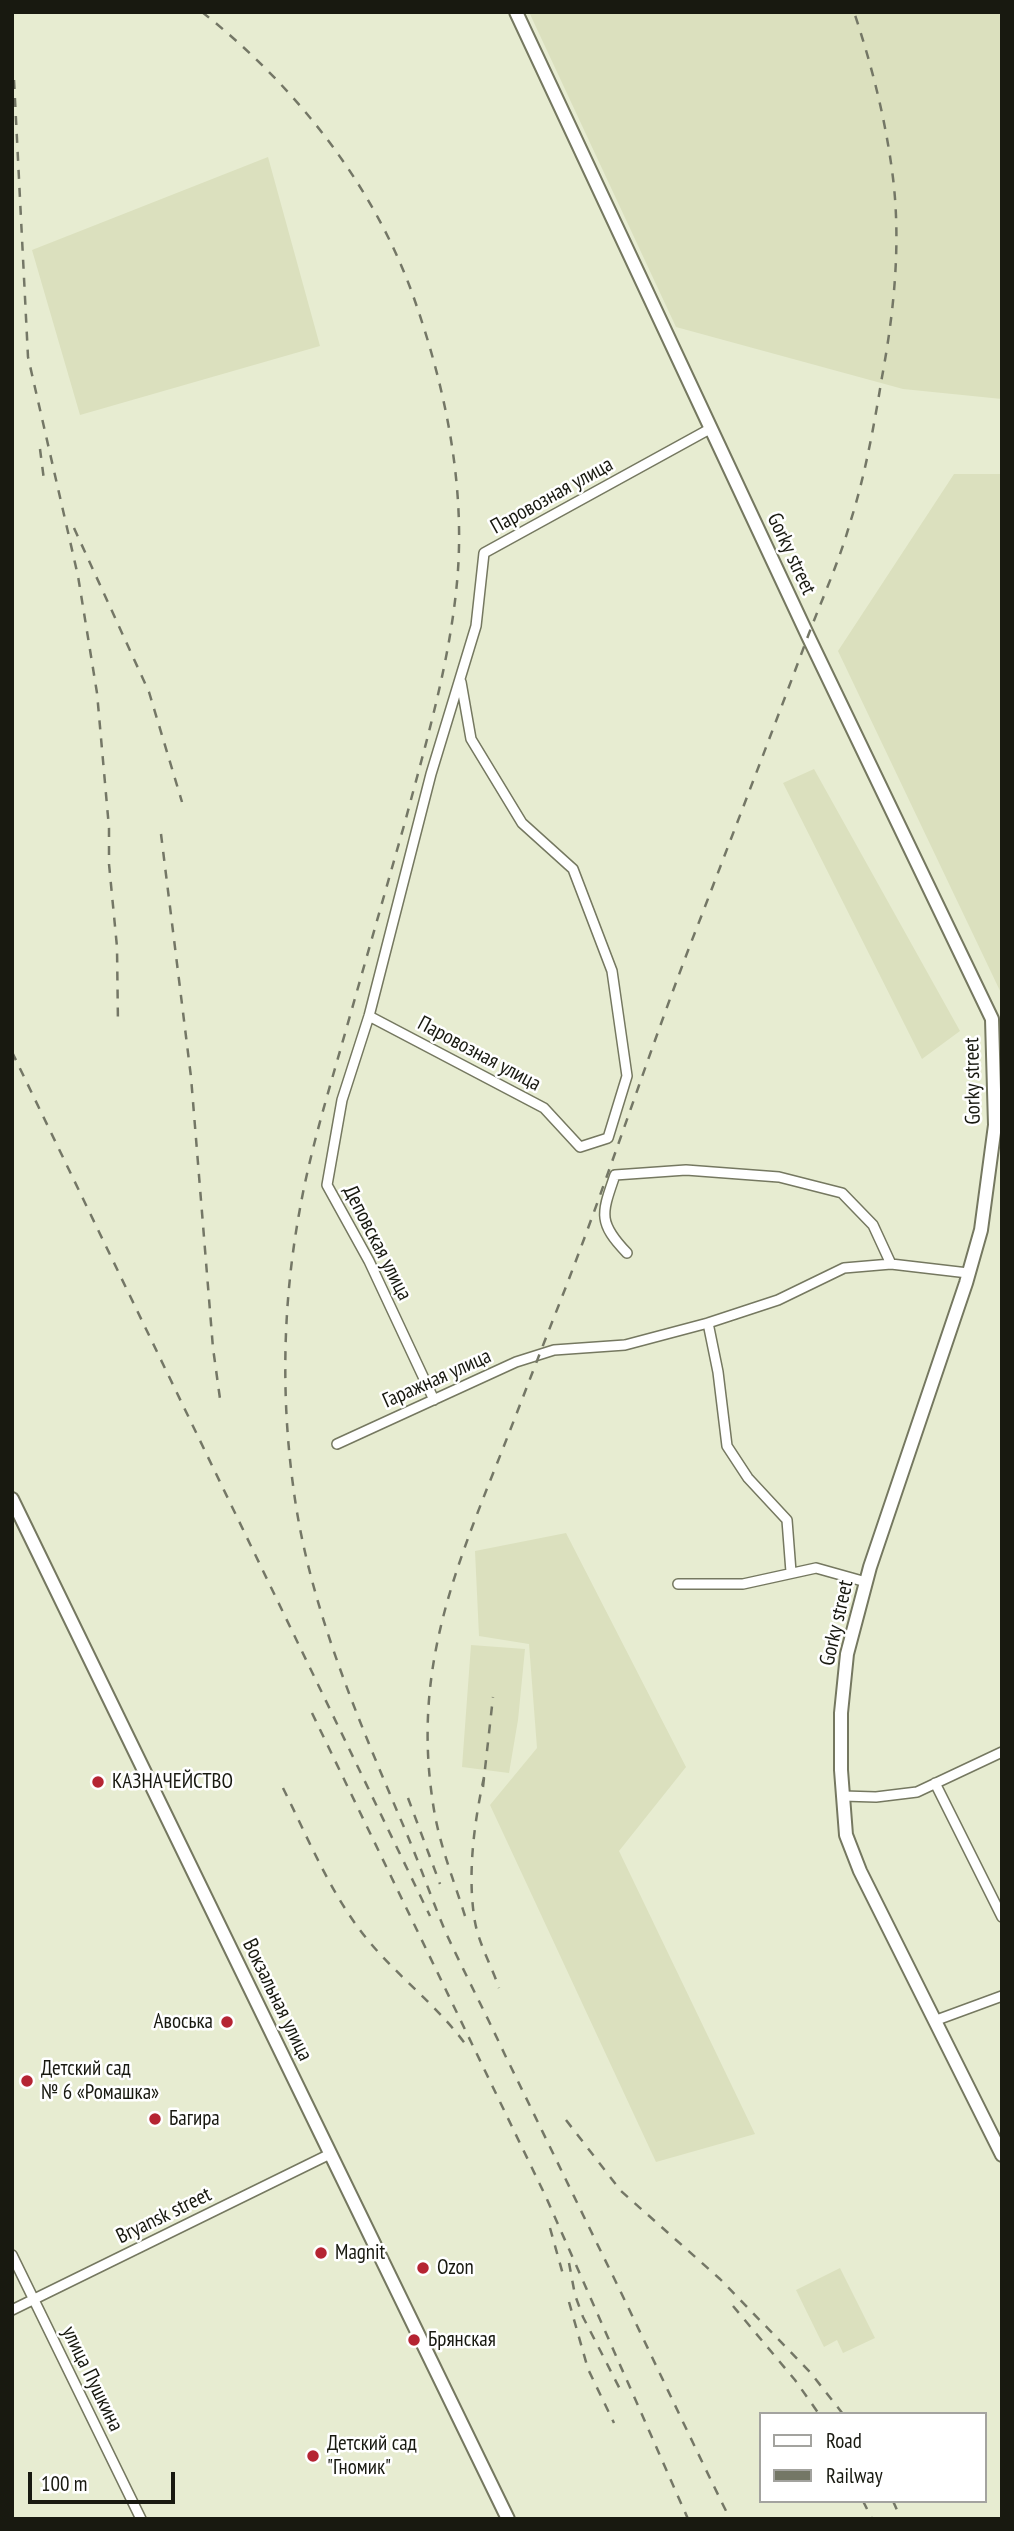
<!DOCTYPE html>
<html>
<head>
<meta charset="utf-8">
<style>
	body { margin:0 }
	#map { position:relative; width:1014px; height:2531px; overflow:hidden; background:#e7ecd1; font-family:"PT Sans Narrow",sans-serif }
	canvas { display:block }
	.frame { position:absolute; inset:0; border:14px solid #181910; pointer-events:none }
	.legend { position:absolute; left:759px; top:2412px; width:228px; height:91px; box-sizing:border-box; background:#fff; border:2px solid #a3a39f; margin:0; padding:9px 12px; list-style:none; font-size:21px; color:#181910 }
	.legend li { display:flex; align-items:center; gap:14px; height:35px }
	.legend b { width:35px; border:2px solid #a3a39f }
	.scale { position:absolute; left:28px; top:2472px; width:147px; height:32px; box-sizing:border-box; border:4px solid #181910; border-top:0; padding-left:9px; font-size:21px; line-height:24px; white-space:nowrap; color:#181910; -webkit-text-stroke:5px #fff; paint-order:stroke }
</style>
</head>
<body>
<div id="map">
<canvas width="1014" height="2531"></canvas>
<div class="frame"></div>
<ul class="legend">
<li><b style="height:9px;background:#fff"></b>Road</li>
<li><b style="height:9px;background:#747766"></b>Railway</li>
</ul>
<div class="scale">100 m</div>
</div>
<script>
const g = document.querySelector('canvas').getContext('2d');
g.lineJoin = 'round';
function fill(path, color) { g.fillStyle = color; g.fill(path, 'evenodd'); }
function strokePath(path, color, width, dash) { g.strokeStyle = color; g.lineWidth = width; g.lineCap = dash ? 'butt' : 'round'; g.setLineDash(dash || []); g.stroke(path); }
function drawText(font, color, halo, rows, align = 'center') {
  g.font = font + ' "PT Sans Narrow",sans-serif'; g.lineWidth = 5; g.setLineDash([]); g.textBaseline = 'middle'; g.strokeStyle = halo; g.fillStyle = color; for (const [text, x, y, turn = 0] of rows) {
    g.save(); g.translate(x, y); g.rotate((+turn || 0) * Math.PI / 180); g.textAlign = isNaN(turn) ? turn : align; if (halo) g.strokeText(text, 0, 0); g.fillText(text, 0, 0); g.restore();
  }
}
const built = new Path2D(`
	M529 12H1002V399L903 389 676 327Z
	M268 157 320 346 80 415 32 250Z
	M954 474H1002V995L838 651Z
	M814 769 960 1031 922 1059 783 783Z
	M566 1533 686 1767 619 1851 755 2134 656 2162 490 1805 537 1748 529 1644 479 1636 475 1551Z
	M471 1645 525 1649 518 1720 509 1773 462 1767Z
	M840 2268 875 2338 843 2353 837 2340 824 2347 796 2290Z`);
const street = new Path2D(`
	M369 1016 544 1108 580 1147 608 1138 627 1076 612 971 573 869 522 823 471 739 461 682
	M627 1253C597 1222 602 1213 615 1175L686 1170 779 1177 842 1193 873 1225 891 1264
	M708 1323 718 1372 727 1446 748 1478 787 1520 791 1572
	M434 1400 369 1261 327 1185 342 1100 369 1016 431 774 476 626 484 553 706 431H713
	M337 1444 516 1362 554 1350 625 1345 708 1323 778 1300 844 1268 891 1264 968 1273
	M678 1584H743L816 1568 866 1582
	M935 1783 1002 1917
	M843 1796 876 1797 917 1792 1002 1752
	M934 2021 1002 1996
	M12 2255 141 2519
	M12 2310 330 2154`);
const secondary = new Path2D(`
	M516 12 808 636 992 1019 995 1125 981 1230 966 1283 870 1567 847 1654 841 1713V1770L846 1835 860 1871 1002 2155
	M12 1499 508 2519`);
const rail = new Path2D(`
	M202 12C297 87 377 189 416 304 445 388 464 480 458 570 452 655 427 739 405 822 384 896 363 970 342 1044 326 1100 309 1156 299 1214 283 1303 281 1395 293 1485 308 1605 359 1721 406 1832 420 1865 432 1900 446 1933 465 1974 486 2014 505 2055 541 2128 576 2201 612 2274 652 2356 690 2438 730 2519
	M14 80 28 357 78 576 97 693 109 828V864L117 947 118 1025
	M40 449 44 480
	M74 528 149 692 182 802
	M161 834 191 1077 213 1348 221 1406
	M12 1052 430 1916
	M312 1713 546 2197 688 2519
	M484 1777C474 1823 467 1876 475 1922 479 1944 492 1967 499 1988
	M483 1787 493 1697
	M283 1788C308 1838 331 1895 367 1939 397 1976 437 2005 466 2045
	M408 1798 440 1884
	M465 1916C454 1881 440 1846 434 1810 412 1678 450 1581 498 1461 519 1408 539 1355 560 1302 610 1175 651 1044 701 917 737 823 773 730 808 636 822 599 839 562 850 523 865 476 874 426 882 377 894 312 901 244 893 178 886 121 872 66 854 12
	M566 2120 621 2191 720 2279 810 2372 843 2414
	M550 2228 564 2278
	M569 2263 575 2295 583 2317 623 2395
	M569 2302 588 2369 614 2423
	M733 2306 795 2380 819 2414
	M863 2501 872 2519
	M893 2501 901 2519`);
const markers = [
	[98,1782,7,"#b52432"],
	[227,2022,7,"#b52432"],
	[27,2081,7,"#b52432"],
	[155,2119,7,"#b52432"],
	[321,2253,7,"#b52432"],
	[423,2268,7,"#b52432"],
	[414,2340,7,"#b52432"],
	[313,2456,7,"#b52432"]
];
const streetNames = [
	["Паровозная улица",552,496,-29],
	["Gorky street",791,554,65],
	["Паровозная улица",479,1054,28],
	["Gorky street",973,1081,-91],
	["Деповская улица",377,1243,63],
	["Гаражная улица",437,1379,-24],
	["Gorky street",837,1623,-77],
	["Вокзальная улица",277,2000,64],
	["Bryansk street",164,2216,-26],
	["улица Пушкина",92,2379,64]
];
const poiNames = [
	["КАЗНАЧЕЙСТВО",112,1782],
	["Авоська",213,2022,"right"],
	["Детский сад",41,2069],
	["№ 6 «Ромашка»",41,2093],
	["Багира",169,2119],
	["Magnit",335,2253],
	["Ozon",437,2268],
	["Брянская",428,2340],
	["Детский сад",327,2444],
	["\"Гномик\"",327,2468]
];
fill(built, '#dbe0be');
strokePath(street, '#757860', 12);
strokePath(secondary, '#757860', 16);
strokePath(street, '#fff', 9);
strokePath(secondary, '#fff', 12);
strokePath(rail, '#747766', 2.5, [9, 9]);
for (const [x, y, r, color] of markers) { const dot = new Path2D(); dot.arc(x, y, r, 0, 2 * Math.PI); g.fillStyle = color; g.fill(dot); strokePath(dot, '#fff', 2.5); }
drawText('21px', '#181910', '#fff', streetNames);
drawText('21px', '#181910', '#fff', poiNames, 'left');
</script>
</body>
</html>
